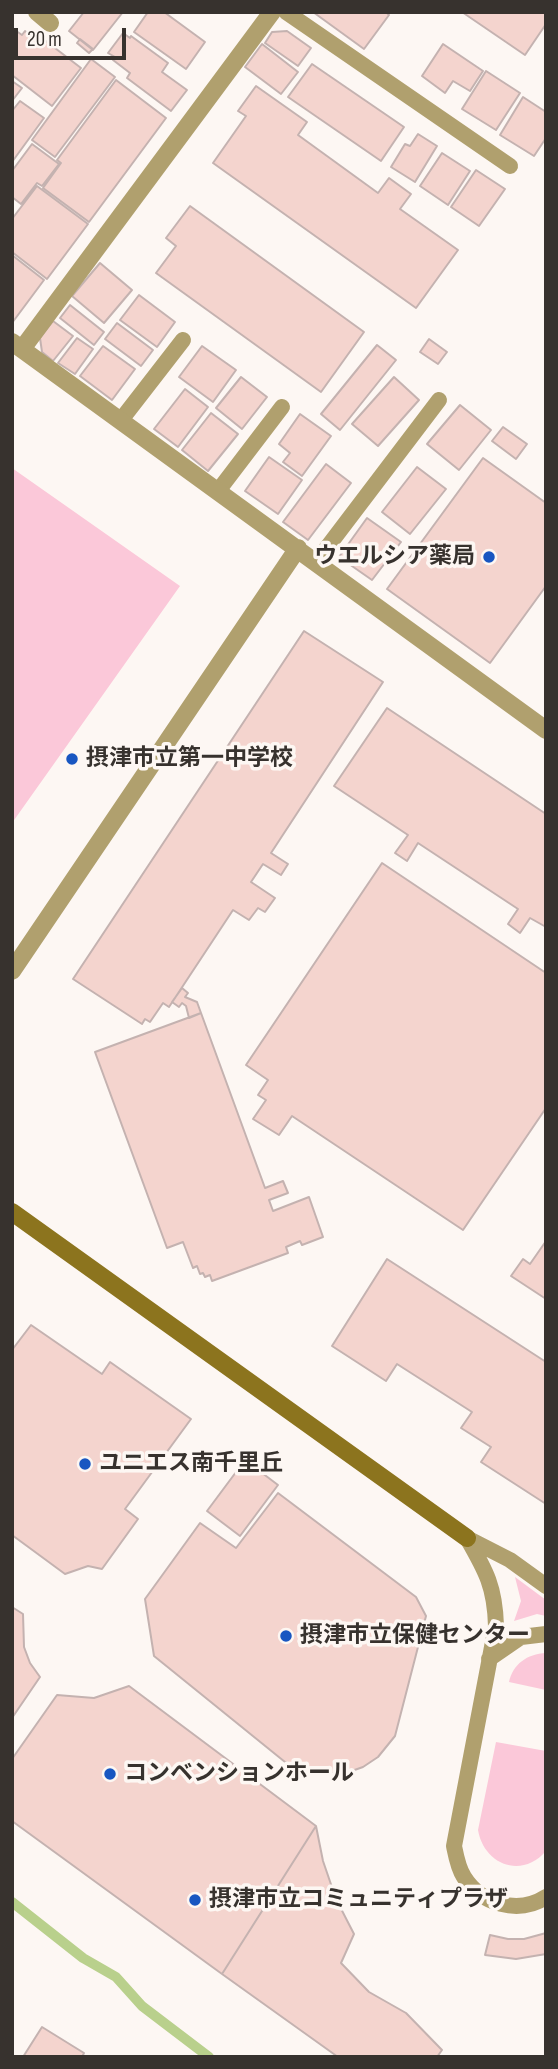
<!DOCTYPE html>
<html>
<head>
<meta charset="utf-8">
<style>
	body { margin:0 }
	#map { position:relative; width:558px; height:2069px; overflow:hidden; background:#fdf7f3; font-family:"Sofia Sans Condensed",sans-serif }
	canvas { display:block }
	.frame { position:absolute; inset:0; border:14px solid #37322e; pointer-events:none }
	.scale { position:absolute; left:14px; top:28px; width:112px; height:32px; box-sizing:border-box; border:4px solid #37322e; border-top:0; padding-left:9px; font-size:21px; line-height:24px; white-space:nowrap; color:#37322e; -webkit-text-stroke:5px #fdf7f3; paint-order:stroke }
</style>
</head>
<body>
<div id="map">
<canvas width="558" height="2069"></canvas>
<div class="frame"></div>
<div class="scale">20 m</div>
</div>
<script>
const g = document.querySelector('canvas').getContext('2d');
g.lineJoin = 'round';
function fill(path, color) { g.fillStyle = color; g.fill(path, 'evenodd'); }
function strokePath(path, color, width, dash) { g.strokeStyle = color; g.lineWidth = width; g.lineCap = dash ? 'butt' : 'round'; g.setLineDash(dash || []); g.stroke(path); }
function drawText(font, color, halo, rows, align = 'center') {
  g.font = font + ' "Sofia Sans Condensed","Noto Sans JP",sans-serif'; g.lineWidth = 7; g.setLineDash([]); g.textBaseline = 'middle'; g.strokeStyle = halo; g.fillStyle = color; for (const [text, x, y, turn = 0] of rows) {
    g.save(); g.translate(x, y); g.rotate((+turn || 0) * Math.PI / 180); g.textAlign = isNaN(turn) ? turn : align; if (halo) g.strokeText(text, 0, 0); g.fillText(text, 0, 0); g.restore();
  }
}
const green = new Path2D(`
	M12 468 180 586 12 823Z
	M515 1577 546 1600V1616L537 1614 514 1621 521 1601Z
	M546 1653V1690L509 1682C513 1664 527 1654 546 1653Z
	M496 1742 546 1751V1851C522 1879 484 1865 478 1830Z`);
const stream = new Path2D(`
	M12 1902 83 1958 116 1977 142 2006 209 2057`);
const building = new Path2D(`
	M84 12H123L93 50 69 31Z
	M148 12H164L205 42 186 69 134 32Z
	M313 12H386L389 15 364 49Z
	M462 12H546V24L525 55Z
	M12 28 22 35 25 31 35 39 38 35 81 68 52 106 12 75Z
	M287 31 311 48 298 66 265 43 272 32Z
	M123 33 130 38 131 36 168 63 162 72 187 90 171 111 127 78 130 73 113 60 115 57 108 53Z
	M80 39 93 49 89 53 77 43Z
	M262 44 298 72 281 94 245 67Z
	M443 44 483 71 470 91 453 81 445 93 422 76Z
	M91 59 115 77 55 157 32 140Z
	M312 64 404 127 381 161 288 97Z
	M486 71 520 93 496 130 462 109Z
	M116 80 166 118 89 222 43 188 61 163 57 160Z
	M12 81 22 88 12 101Z
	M256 86 307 122 298 135 378 193 389 178 411 194 400 209 458 250 416 308 213 163 246 116 238 111Z
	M523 97 546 112V138L534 156 500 135Z
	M20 101 44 118 12 162V111Z
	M418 134 437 146 415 182 391 167 405 144 410 146Z
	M32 144 59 164 42 186 37 183 21 204 12 197V171Z
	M442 153 470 171 448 205 420 186Z
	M476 170 505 189 479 226 451 207Z
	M37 186 88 224 47 279 12 252V219Z
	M190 206 364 332 321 392 156 273 176 246 166 238Z
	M12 255 44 280 12 323Z
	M100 263 132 290 104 323 72 296Z
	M139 295 175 322 157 347 120 320Z
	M70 305 104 332 94 345 60 318Z
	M53 321 73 336 53 361 42 352 40 338Z
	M117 323 153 350 141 366 105 339Z
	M77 338 93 349 75 374 58 363Z
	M429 339 447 352 438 364 420 352Z
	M377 345 396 360 340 430 321 414Z
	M103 346 135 369 112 400 80 376Z
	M202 346 236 370 213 402 179 377Z
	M241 377 267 397 242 429 216 408Z
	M394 377 419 400 378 446 352 424Z
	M185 389 208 407 178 447 154 429Z
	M460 405 491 430 459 470 427 444Z
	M211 413 238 434 208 471 182 450Z
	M300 414 331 436 302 476 283 462 290 453 279 444Z
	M503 427 527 444 516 459 492 441Z
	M269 457 302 480 278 514 245 491Z
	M483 458 546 503V586L490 663 387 589Z
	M326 464 351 483 308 540 283 522Z
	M417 467 446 489 410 534 382 512Z
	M367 518 401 542 372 580 339 557Z
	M304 631 383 682 271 853 288 864 281 875 263 864 251 882 275 898 265 912 258 908 249 920 233 910 169 1007 163 1003 150 1022 145 1019 142 1024 73 979Z
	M387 708 546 814V927L530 918 520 933 508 924 518 909 418 843 407 861 395 853 408 835 334 786Z
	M382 863 546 973V1108L463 1230 292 1116 279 1135 253 1119 266 1100 258 1095 268 1080 246 1065Z
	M182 988 188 993 185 997 197 1002 201 1013 189 1018 186 1006 182 1003 179 1007 172 1002Z
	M201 1013 265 1188 283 1181 288 1193 269 1200 273 1211 309 1197 323 1237 302 1245 300 1241 286 1247 288 1253 212 1281 210 1275 205 1277 203 1273 200 1274 197 1266 193 1268 183 1242 167 1248 95 1052Z
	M546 1241V1299L511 1276 523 1259 530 1264Z
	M387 1259 546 1362V1504L481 1462 491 1447 461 1428 472 1412 397 1364 386 1381 332 1346Z
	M31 1325 102 1374 110 1362 191 1419 125 1509 138 1519 102 1569 88 1566 65 1574 12 1535V1350Z
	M245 1460 278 1485 240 1536 207 1511Z
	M278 1493 416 1597 426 1616 395 1736 378 1757 363 1767 346 1773H310L285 1762 154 1656 145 1599 200 1523 236 1548Z
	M12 1607 23 1614 24 1647 30 1663 40 1677 12 1718Z
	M129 1686 316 1826 222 1974 12 1821V1759L57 1695 94 1698Z
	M316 1826 323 1861 336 1899 354 1934 341 1963 369 1992 406 2013 442 2050 437 2057H338L222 1974Z
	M546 1933V1954L516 1959 485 1955 490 1935 508 1939H524Z
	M42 2027 84 2053 82 2057H23Z`);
const lane = new Path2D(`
	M286 12 510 166
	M121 420 183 340
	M218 491 282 407
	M316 562 439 400
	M467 1538C486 1571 495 1587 496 1626L454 1846C456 1856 458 1868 464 1877 481 1904 518 1915 546 1897
	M467 1538 510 1560 546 1586
	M489 1659 521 1637 546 1634`);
const street = new Path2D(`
	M37 12 50 23
	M12 342 546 730
	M22 349 272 12
	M12 971 298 548`);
const secondary = new Path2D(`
	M12 1212 467 1538`);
const markers = [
	[489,557,7,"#1856c1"],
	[72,759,7,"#1856c1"],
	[85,1464,7,"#1856c1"],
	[286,1636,7,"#1856c1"],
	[110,1774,7,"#1856c1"],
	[195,1900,7,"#1856c1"]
];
const poiNames = [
	["ウエルシア薬局",475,557,"right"],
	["摂津市立第一中学校",86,759],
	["ユニエス南千里丘",99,1464],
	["摂津市立保健センター",300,1636],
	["コンベンションホール",124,1774],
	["摂津市立コミュニティプラザ",209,1900]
];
fill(green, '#fbc8d9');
strokePath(stream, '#b9d08c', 10);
fill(building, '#f4d4ce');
strokePath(building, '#c4b2b0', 2);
strokePath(lane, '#b0a06e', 16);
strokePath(street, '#b0a06e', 18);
strokePath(secondary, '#8c741e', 18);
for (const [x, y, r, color] of markers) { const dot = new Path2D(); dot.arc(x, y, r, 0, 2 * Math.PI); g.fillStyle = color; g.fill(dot); strokePath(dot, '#fdf7f3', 2.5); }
drawText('bold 23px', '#37322e', '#fdf7f3', poiNames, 'left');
</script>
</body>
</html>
